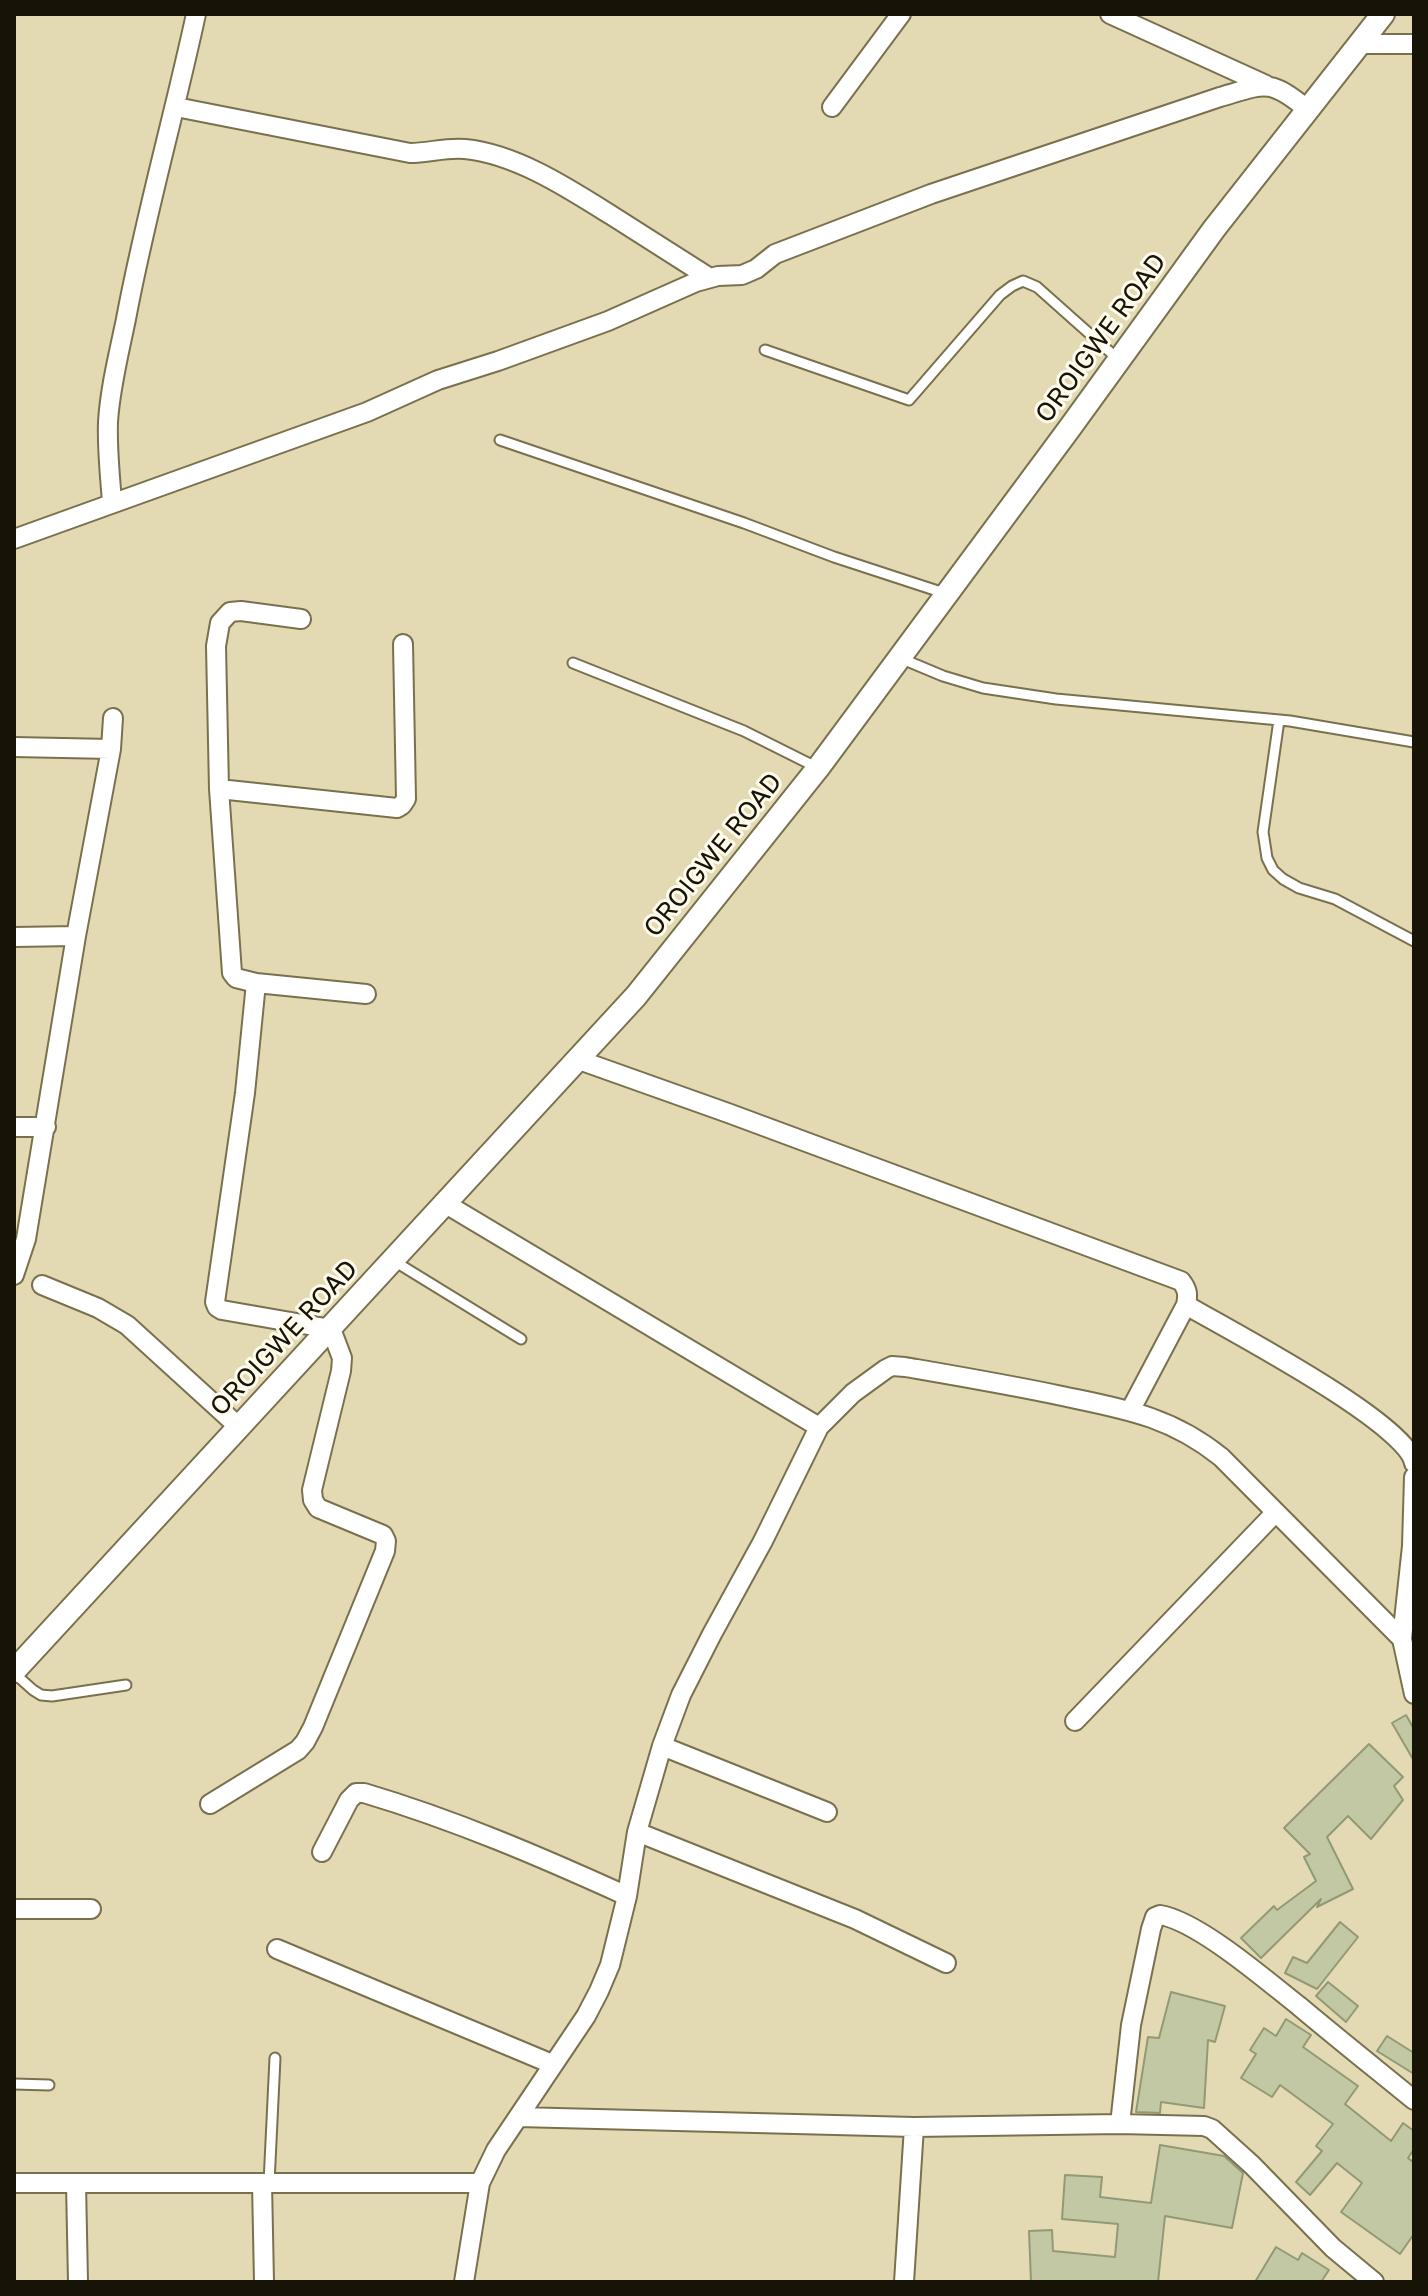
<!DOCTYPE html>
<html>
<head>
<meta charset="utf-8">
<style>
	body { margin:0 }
	#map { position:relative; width:1428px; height:2296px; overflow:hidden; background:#e3dab4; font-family:"Golos Text",sans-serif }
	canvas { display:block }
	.frame { position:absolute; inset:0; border:16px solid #171306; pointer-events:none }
</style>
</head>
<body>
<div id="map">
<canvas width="1428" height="2296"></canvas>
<div class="frame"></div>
</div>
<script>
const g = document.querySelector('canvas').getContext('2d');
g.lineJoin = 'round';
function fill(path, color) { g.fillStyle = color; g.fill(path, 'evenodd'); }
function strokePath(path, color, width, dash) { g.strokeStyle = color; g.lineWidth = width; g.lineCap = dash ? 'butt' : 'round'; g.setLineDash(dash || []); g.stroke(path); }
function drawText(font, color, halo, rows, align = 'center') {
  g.font = font + ' "Golos Text",sans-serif'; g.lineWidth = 6; g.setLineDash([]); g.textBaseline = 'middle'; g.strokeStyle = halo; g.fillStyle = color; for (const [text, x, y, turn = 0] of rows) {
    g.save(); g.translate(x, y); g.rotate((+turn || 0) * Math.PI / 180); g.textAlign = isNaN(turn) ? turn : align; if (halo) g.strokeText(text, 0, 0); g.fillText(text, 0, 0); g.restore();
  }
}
const building = new Path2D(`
	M1406 1715 1414 1729V1761L1392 1723Z
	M1369 1744 1403 1777 1394 1786 1403 1800 1371 1839 1348 1816 1327 1837 1353 1889 1317 1907 1321 1899 1261 1958 1241 1938 1274 1906 1277 1910 1316 1881 1304 1857 1310 1854 1284 1828Z
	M1340 1922 1358 1937 1317 1989 1285 1973 1293 1957 1307 1963Z
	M1328 1982 1358 2006 1346 2022 1316 1996Z
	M1171 1992 1225 2006 1215 2042 1208 2040 1204 2108 1161 2102 1160 2113 1136 2112 1148 2037 1159 2038Z
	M1286 2019 1311 2035 1303 2047 1358 2086 1345 2104 1391 2141 1403 2123 1414 2131V2149L1408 2158 1414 2163V2234L1400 2254 1341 2212 1362 2183 1337 2163 1310 2195 1296 2182 1322 2151 1316 2146 1333 2124 1280 2085 1272 2097 1241 2078 1256 2054 1250 2050 1264 2028 1276 2036Z
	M1387 2036 1414 2053V2074L1377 2051Z
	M1160 2145 1224 2156 1243 2173 1232 2228 1165 2216 1158 2282H1031L1029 2231 1052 2230 1053 2251 1115 2257 1118 2224 1062 2219 1065 2175 1102 2177 1100 2197 1151 2203Z
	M1276 2247 1298 2260 1302 2253 1329 2270 1321 2282H1255Z`);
const service = new Path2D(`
	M765 350 909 400 1000 295 1012 286 1023 281 1037 287 1119 360
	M500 440 744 523 834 557 944 593
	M900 658 943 676 983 688 1056 699 1290 721 1414 742
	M573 663 744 731 818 768
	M1279 720 1263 832 1267 858 1273 870 1283 879 1299 888 1335 899 1414 941
	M394 1261 521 1339
	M14 1673 33 1690 41 1695 52 1696 126 1685
	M14 2084 49 2085
	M269 2183 275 2058`);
const minor = new Path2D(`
	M1110 14 1266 85
	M1360 44H1414
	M176 107 410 153C429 153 446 147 465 149 516 154 568 188 611 215 644 236 677 257 710 278
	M832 107 901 14
	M112 502C110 476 107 449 108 422 110 388 119 353 126 319 145 217 174 116 196 14
	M14 539 367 412 438 380 498 361 608 321 696 282 718 276 742 275 756 269 775 254 931 194 1220 97C1265 84 1269 78 1307 109
	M14 747 111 749
	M219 789 397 808 402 805 406 799 403 644
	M14 937 76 936
	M256 983 366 994
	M579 1060 728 1113 1181 1281C1188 1290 1188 1295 1186 1305L1130 1411
	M14 1127H46
	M446 1204 819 1427
	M14 1275 26 1239 76 936 111 749 113 718
	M42 1285 98 1308 127 1325 239 1427
	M1186 1305C1227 1329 1407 1423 1414 1463
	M1414 1477 1412 1546 1402 1639 1414 1694
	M1075 1721 1275 1513
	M662 1746 827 1812
	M210 1804 298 1750 305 1742 313 1727 385 1551 386 1541 383 1535 318 1508 313 1500 312 1490 341 1371 342 1358 331 1329 222 1310 217 1307 215 1302 245 1093 256 983 236 978 232 973 219 789 216 646 220 623 230 612 241 611 301 619
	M637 1832 855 1919 946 1963
	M322 1852 349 1800 356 1793H364C455 1820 541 1857 627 1896
	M14 1909H91
	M277 1949 552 2064
	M518 2117 914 2127 1120 2124 1204 2126 1212 2129 1252 2165 1333 2248 1374 2282
	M1120 2124 1131 2025 1151 1929 1155 1917 1160 1915C1198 1921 1267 1981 1299 2006 1337 2038 1376 2069 1414 2100
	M14 2183H480
	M76 2183 78 2282
	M262 2183 264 2282
	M464 2282 480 2183 496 2150 586 2016 599 1991 610 1965 627 1896 637 1832 662 1746 681 1695 712 1634 763 1541 819 1427 853 1393 886 1369 892 1366 905 1367C957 1376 1010 1385 1062 1396 1124 1409 1170 1416 1221 1457L1402 1639
	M904 2282 914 2127`);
const tertiary = new Path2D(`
	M14 1671 636 996 818 768 1069 429 1214 229 1383 14`);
const streetNames = [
	["OROIGWE ROAD",1101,338,-54],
	["OROIGWE ROAD",713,855,-51],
	["OROIGWE ROAD",284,1338,-47]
];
fill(building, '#c1c8a3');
strokePath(building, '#929975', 2);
strokePath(service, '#79714e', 13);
strokePath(minor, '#79714e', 22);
strokePath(tertiary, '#79714e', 26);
strokePath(service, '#fff', 9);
strokePath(minor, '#fff', 18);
strokePath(tertiary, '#fff', 22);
drawText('26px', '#171306', '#fefbec', streetNames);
</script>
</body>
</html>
